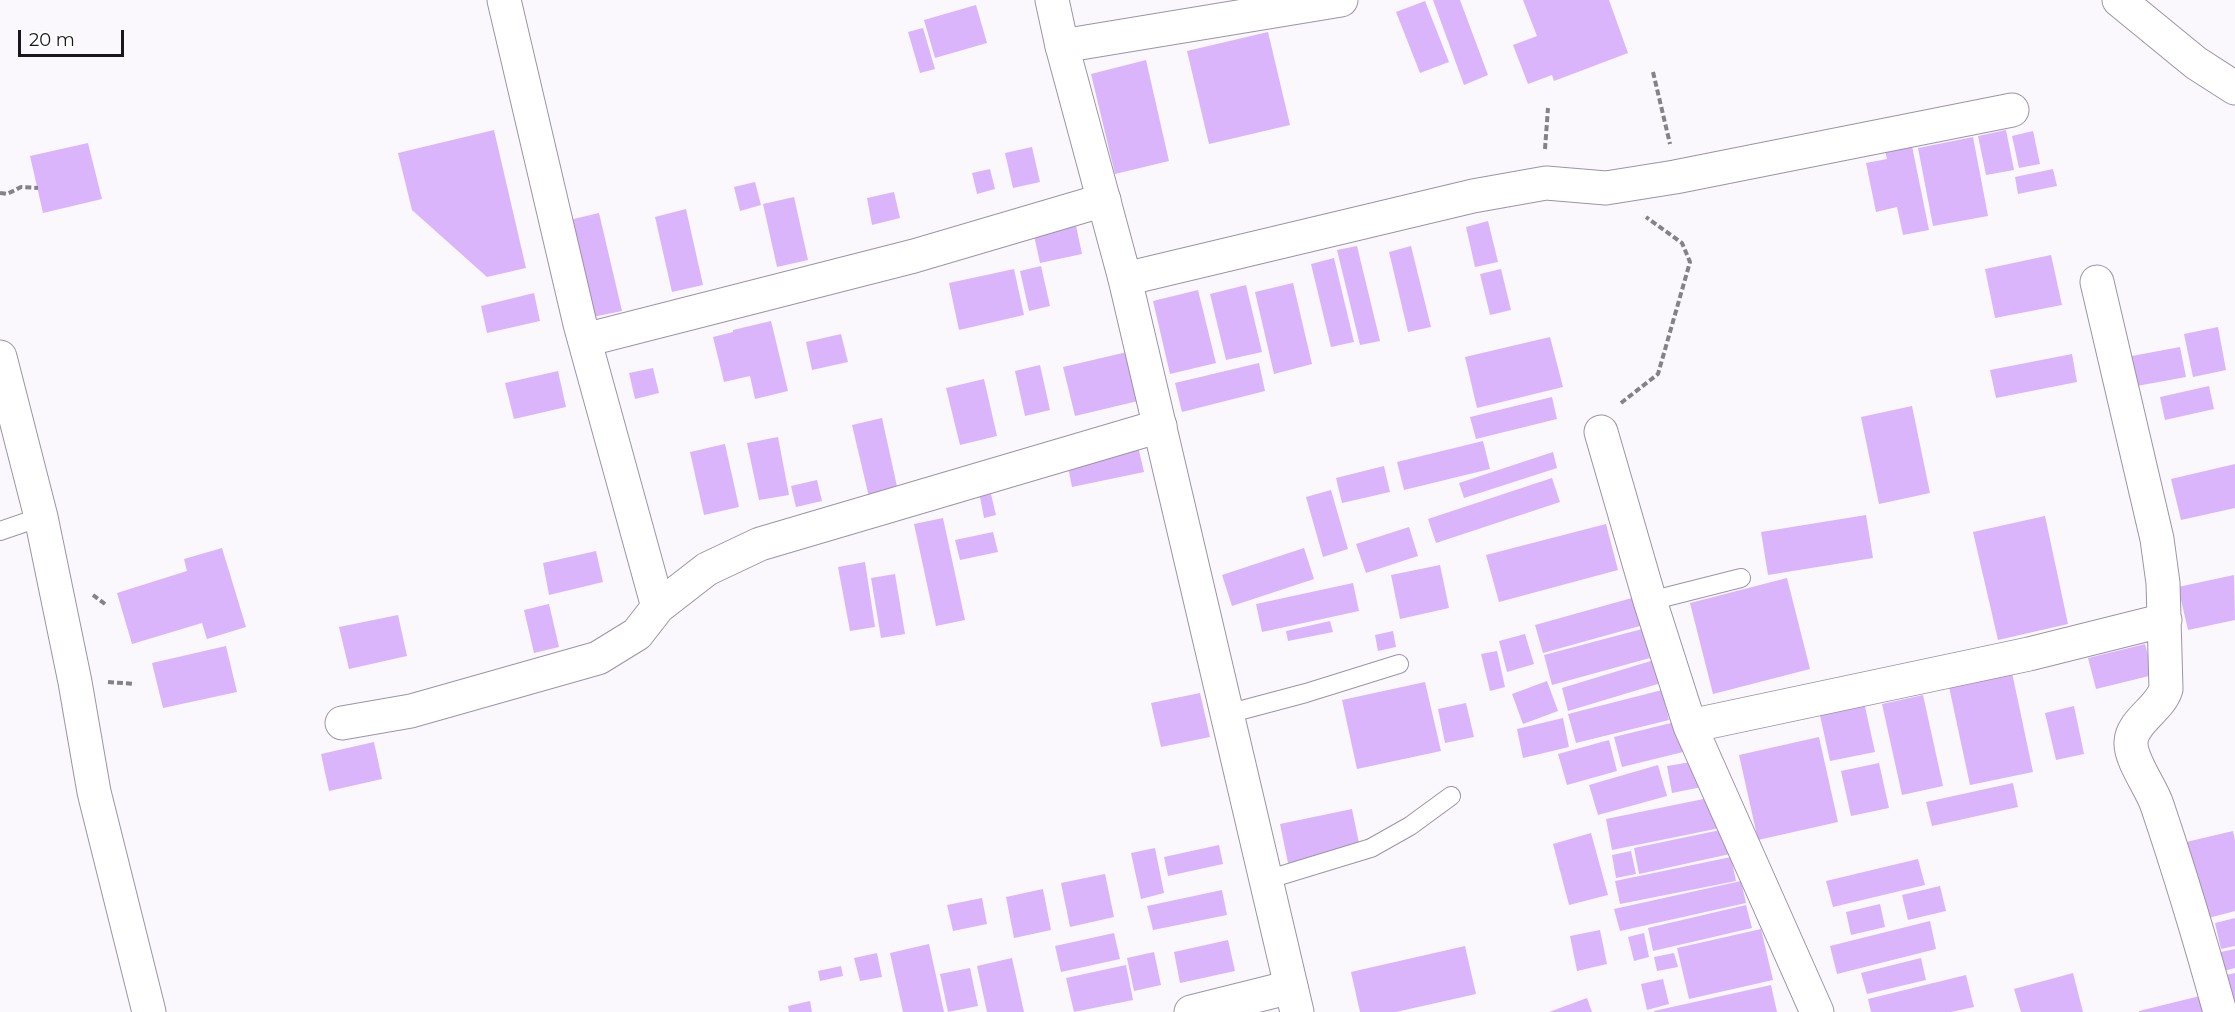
<!DOCTYPE html>
<html>
<head>
<meta charset="utf-8">
<style>
	body { margin:0 }
	#map { position:relative; width:2235px; height:1012px; overflow:hidden; background:#faf8fc; font-family:Montserrat,sans-serif }
	canvas { display:block }
	.scale { position:absolute; left:18px; top:30px; width:106px; height:27px; box-sizing:border-box; border:3px solid #1a161d; border-top:0; padding-left:8px; font-size:18px; line-height:21px; white-space:nowrap; color:#1a161d; -webkit-text-stroke:4px #fff; paint-order:stroke }
</style>
</head>
<body>
<div id="map">
<canvas width="2235" height="1012"></canvas>
<div class="scale">20 m</div>
</div>
<script>
const g = document.querySelector('canvas').getContext('2d');
g.lineJoin = 'round';
function fill(path, color) { g.fillStyle = color; g.fill(path, 'evenodd'); }
function strokePath(path, color, width, dash) { g.strokeStyle = color; g.lineWidth = width; g.lineCap = dash ? 'butt' : 'round'; g.setLineDash(dash || []); g.stroke(path); }
const building = new Path2D(`
	M1433 0H1460L1488 75 1464 85Z
	M1523 0H1609L1628 53 1554 81 1552 75 1528 84 1513 45 1537 36Z
	M1425 1 1449 62 1420 73 1396 12Z
	M976 5 987 43 935 58 924 20Z
	M923 28 935 69 920 73 908 32Z
	M1268 32 1290 125 1209 144 1187 51Z
	M1146 60 1169 161 1115 174 1091 74Z
	M494 130 526 268 487 277 412 210 398 153Z
	M2006 130 2014 170 1986 175 1978 136Z
	M2033 131 2040 164 2019 168 2012 136Z
	M1973 137 1988 216 1933 226 1918 148Z
	M1911 141 1929 230 1903 235 1897 207 1876 212 1866 163 1887 159 1884 146Z
	M88 143 102 199 43 213 30 156Z
	M1032 147 1040 182 1013 188 1005 153Z
	M990 169 995 189 977 194 972 173Z
	M2053 169 2057 186 2018 194 2015 177Z
	M755 182 761 205 740 211 734 187Z
	M894 192 900 218 872 225 867 198Z
	M794 197 808 260 777 267 763 204Z
	M686 209 703 285 672 292 655 217Z
	M599 213 622 311 588 318 565 221Z
	M1074 216 1082 254 1040 263 1032 226Z
	M1488 221 1498 262 1475 267 1466 227Z
	M1357 246 1380 341 1360 345 1337 250Z
	M1411 246 1431 327 1408 332 1389 252Z
	M2051 255 2062 305 1995 318 1985 269Z
	M1334 258 1354 342 1331 347 1311 264Z
	M1041 266 1050 306 1029 311 1020 271Z
	M1014 269 1024 315 959 330 949 283Z
	M1501 269 1511 310 1490 315 1480 274Z
	M1293 283 1312 364 1274 374 1255 292Z
	M1246 285 1262 352 1226 360 1210 294Z
	M1198 290 1216 363 1170 374 1153 301Z
	M534 293 540 321 487 333 481 306Z
	M771 321 788 391 755 399 750 376 724 382 713 337 733 332V330Z
	M2218 327 2226 370 2193 377 2184 334Z
	M841 334 848 362 812 370 806 342Z
	M1550 337 1563 387 1477 408 1465 357Z
	M2180 347 2186 377 2126 388 2121 358Z
	M1127 352 1138 401 1075 416 1063 367Z
	M2072 354 2077 382 1996 398 1990 370Z
	M1259 363 1265 391 1182 412 1175 383Z
	M1040 365 1050 410 1025 416 1015 371Z
	M653 368 659 393 635 399 629 373Z
	M558 371 566 407 514 419 505 383Z
	M984 379 997 436 960 445 946 388Z
	M2209 386 2214 409 2165 420 2160 397Z
	M1552 397 1557 419 1476 439 1470 417Z
	M1912 406 1930 493 1879 504 1861 417Z
	M882 418 898 491 869 497 852 425Z
	M778 437 789 495 759 500 747 443Z
	M1483 441 1490 469 1404 490 1397 462Z
	M1137 442 1144 472 1072 487 1066 457Z
	M725 444 739 507 704 515 690 452Z
	M1553 452 1557 468 1464 498 1459 483Z
	M2235 464V508L2181 520 2171 479Z
	M1384 466 1390 492 1342 503 1336 478Z
	M1552 478 1560 502 1436 543 1428 519Z
	M817 480 822 501 796 507 791 486Z
	M1331 490 1348 549 1323 557 1306 497Z
	M991 494 996 515 984 518 980 497Z
	M1866 515 1873 558 1768 575 1761 532Z
	M2045 516 2068 624 1998 640 1973 532Z
	M943 518 965 620 936 626 914 524Z
	M1606 524 1618 570 1499 602 1486 555Z
	M1409 527 1418 556 1366 573 1356 544Z
	M993 532 998 552 960 560 955 540Z
	M222 548 246 627 207 639 202 623 132 644 117 593 187 571 184 559Z
	M1304 548 1314 579 1232 606 1222 575Z
	M596 551 603 582 549 595 543 563Z
	M865 562 875 627 850 631 838 567Z
	M1440 565 1449 608 1400 619 1391 575Z
	M895 574 905 634 881 638 871 578Z
	M2234 575 2235 620 2188 630 2178 587Z
	M1787 578 1810 669 1713 694 1690 603Z
	M1353 583 1359 611 1262 632 1256 604Z
	M1632 598 1640 626 1543 653 1535 625Z
	M549 604 559 647 534 653 524 610Z
	M398 615 407 656 349 669 339 627Z
	M1330 621 1333 632 1288 641 1286 631Z
	M1642 629 1650 658 1552 685 1544 655Z
	M1393 631 1396 647 1378 651 1375 635Z
	M1525 634 1534 664 1507 672 1499 641Z
	M2145 644 2153 675 2096 689 2088 658Z
	M226 646 237 692 163 708 152 663Z
	M1497 651 1505 687 1490 691 1481 654Z
	M1654 660 1661 683 1568 711 1562 688Z
	M2011 668 2033 772 1970 785 1948 682Z
	M1547 681 1558 711 1523 724 1512 694Z
	M1425 682 1441 751 1357 769 1342 700Z
	M1662 690 1669 720 1576 743 1568 714Z
	M1200 693 1210 737 1161 747 1151 703Z
	M1923 695 1943 786 1902 795 1882 704Z
	M1864 702 1875 752 1830 761 1819 711Z
	M1466 703 1474 737 1445 743 1438 709Z
	M2074 706 2084 754 2056 760 2045 713Z
	M1563 718 1569 747 1523 758 1517 729Z
	M1675 722 1683 752 1622 767 1614 737Z
	M1819 737 1838 822 1758 840 1739 755Z
	M1609 740 1617 771 1567 785 1558 754Z
	M374 742 382 779 329 791 321 754Z
	M1697 761 1702 787 1672 793 1667 766Z
	M1879 763 1889 808 1851 816 1841 771Z
	M1658 765 1667 796 1598 815 1589 785Z
	M2013 783 2018 807 1932 826 1926 802Z
	M1718 796 1725 827 1612 850 1606 819Z
	M1352 809 1360 848 1288 863 1280 824Z
	M1725 829 1730 854 1639 874 1634 848Z
	M2233 831 2235 840V911L2201 920 2182 843Z
	M1591 833 1608 895 1569 905 1553 844Z
	M1219 845 1223 864 1168 876 1164 857Z
	M1155 848 1164 893 1141 899 1131 853Z
	M1631 851 1636 874 1616 878 1612 855Z
	M1731 857 1736 881 1620 904 1615 881Z
	M1918 859 1925 885 1833 907 1826 881Z
	M1105 874 1114 917 1070 927 1061 883Z
	M1741 881 1746 903 1620 931 1614 909Z
	M1940 886 1946 911 1908 920 1902 895Z
	M1043 889 1051 930 1014 938 1006 897Z
	M1222 890 1227 915 1153 930 1147 906Z
	M982 898 987 924 953 931 947 905Z
	M1880 904 1885 927 1851 935 1846 912Z
	M1746 905 1752 928 1653 951 1648 928Z
	M2235 918V946L2221 949 2215 923Z
	M1930 921 1936 949 1837 974 1830 946Z
	M1761 929 1773 980 1689 999 1677 948Z
	M1600 930 1607 964 1577 971 1570 936Z
	M1114 933 1120 959 1061 972 1055 946Z
	M1644 933 1649 957 1634 961 1628 937Z
	M1228 940 1235 971 1180 983 1174 952Z
	M929 944 944 1012H903L890 953Z
	M1465 946 1476 994 1396 1012H1360L1351 972Z
	M2235 949V968L2216 973 2211 954Z
	M1154 952 1161 985 1134 991 1127 958Z
	M877 953 882 977 860 981 854 958Z
	M1674 953 1678 967 1657 971 1654 957Z
	M1012 958 1024 1012H987L977 966Z
	M1921 958 1926 980 1867 994 1861 973Z
	M1126 965 1133 1000 1074 1012 1066 978Z
	M841 966 843 976 820 981 818 971Z
	M970 968 978 1006 948 1012 940 974Z
	M2073 973 2083 1012H2021L2014 989Z
	M2235 973V1007L2218 977Z
	M1966 975 1974 1007 1951 1012H1871L1868 999Z
	M1663 979 1669 1004 1647 1010 1641 984Z
	M1771 985 1777 1012H1654V1011Z
	M2200 996 2204 1012H2139V1011Z
	M1587 998 1592 1012H1549Z
	M810 1001 812 1012H789L788 1006Z`);
const path = new Path2D(`
	M1653 72 1670 144
	M1545 149 1548 108
	M0 193 7 194 21 187 38 188
	M1621 403 1658 374 1690 262 1682 243 1646 217
	M93 595 105 604
	M108 682 135 684`);
const lane = new Path2D(`
	M0 531 41 517
	M1650 601 1741 578
	M1227 714 1306 693 1399 664
	M1266 880 1371 848 1410 826 1451 796`);
const street = new Path2D(`
	M504 0 580 324 658 607
	M1062 46 1341 0
	M1125 279 1473 196 1546 183 1606 188 1675 177 2012 110
	M2097 282 2157 539 2163 583 2166 689C2160 709 2132 721 2131 742 2130 760 2151 787 2157 805 2180 873 2201 943 2220 1012
	M585 340 914 256 1104 200
	M0 357 41 517 75 682 94 792 149 1012
	M1601 432 1650 601 1690 726 1817 1012
	M342 723 411 711 598 658 637 634 658 607 707 569 760 544 1160 426
	M1690 726 2029 654 2165 620
	M1191 1012 1291 987`);
const secondary = new Path2D(`
	M1052 0 1062 46 1125 279 1297 1012`);
const highway = new Path2D(`
	M2119 0 2196 63 2235 88`);
fill(building, '#dbb5fb');
strokePath(lane, '#9d93a5', 20);
strokePath(street, '#9d93a5', 35);
strokePath(secondary, '#9d93a5', 35);
strokePath(highway, '#9d93a5', 35);
strokePath(path, '#858287', 4, [6, 3]);
strokePath(lane, '#fff', 18);
strokePath(street, '#fff', 33);
strokePath(secondary, '#fff', 33);
strokePath(highway, '#fff', 33);
</script>
</body>
</html>
